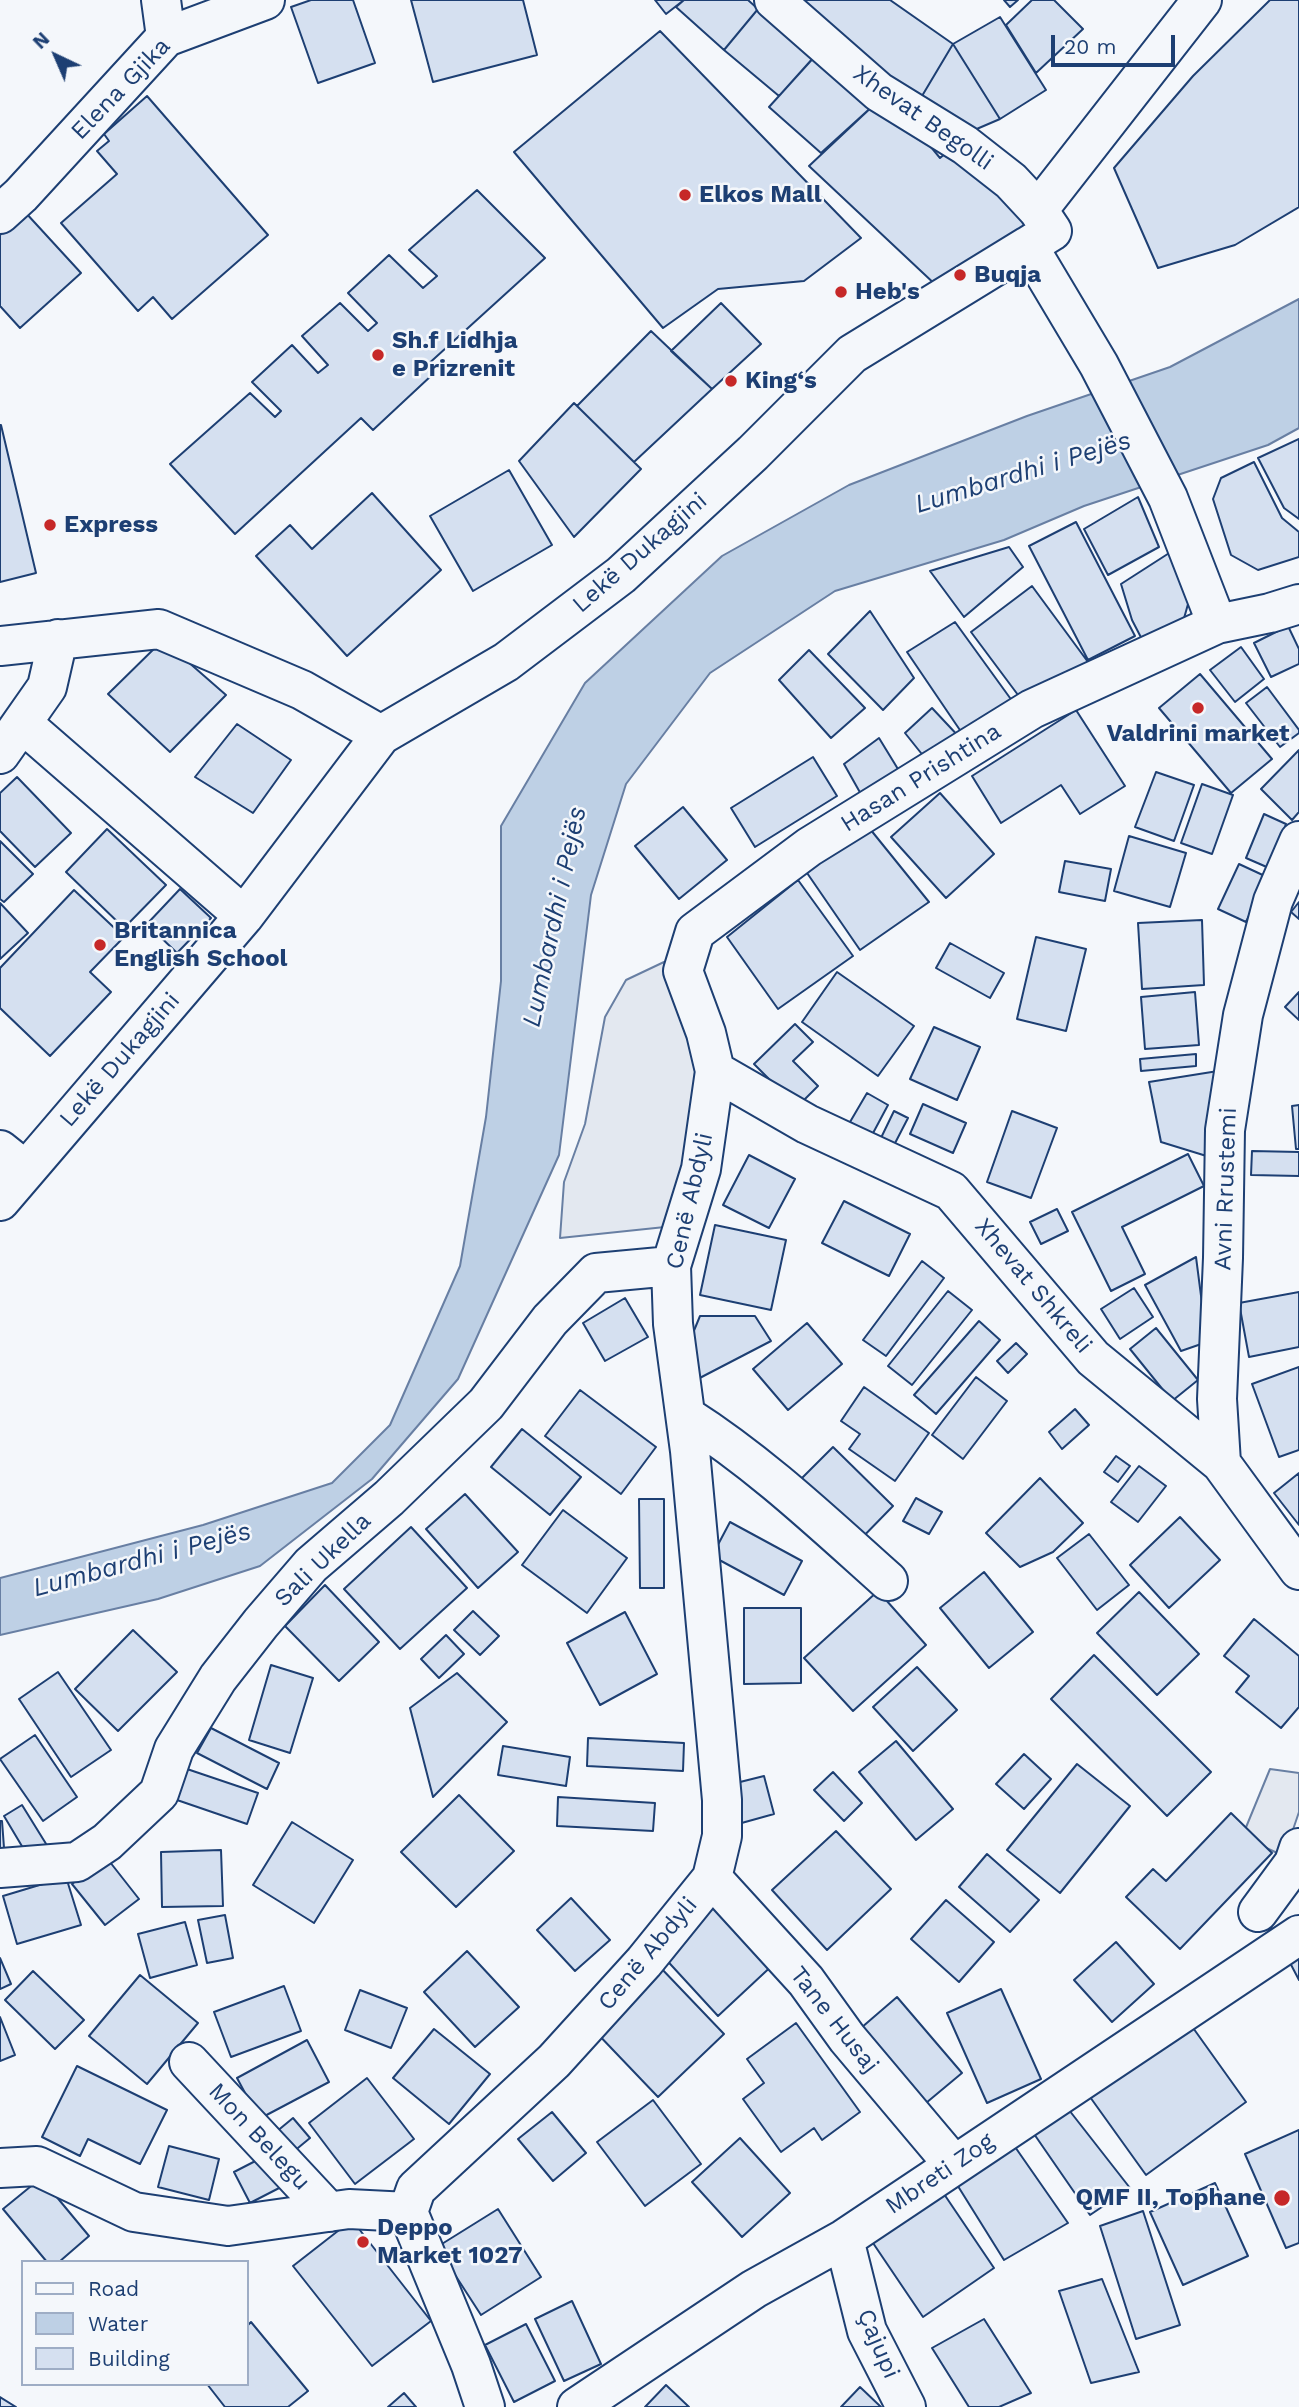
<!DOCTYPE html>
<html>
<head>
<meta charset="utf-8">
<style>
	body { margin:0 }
	#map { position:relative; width:1299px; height:2407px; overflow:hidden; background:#f4f7fb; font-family:"Work Sans",sans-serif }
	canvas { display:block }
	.legend { position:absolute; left:21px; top:2260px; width:228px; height:126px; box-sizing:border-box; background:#f4f7fb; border:2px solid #9eadc5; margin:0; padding:9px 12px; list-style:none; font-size:21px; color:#1d3f73 }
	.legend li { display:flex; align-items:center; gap:14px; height:35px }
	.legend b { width:35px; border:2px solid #9eadc5 }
	.north { position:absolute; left:21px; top:21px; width:70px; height:70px; -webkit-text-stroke:5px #f4f7fb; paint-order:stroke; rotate:316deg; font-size:19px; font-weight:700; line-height:28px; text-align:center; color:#1d3f73 }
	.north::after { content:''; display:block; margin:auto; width:24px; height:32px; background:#1d3f73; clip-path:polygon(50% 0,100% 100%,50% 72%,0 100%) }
	.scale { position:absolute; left:1051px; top:35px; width:124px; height:32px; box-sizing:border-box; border:4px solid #1d3f73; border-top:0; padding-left:9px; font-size:21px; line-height:24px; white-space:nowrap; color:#1d3f73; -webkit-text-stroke:5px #f4f7fb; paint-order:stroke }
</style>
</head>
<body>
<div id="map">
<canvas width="1299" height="2407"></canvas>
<ul class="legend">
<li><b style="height:9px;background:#f4f7fb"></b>Road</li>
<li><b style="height:19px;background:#bed0e5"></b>Water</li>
<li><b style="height:19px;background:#d5e0f0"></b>Building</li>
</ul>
<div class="north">N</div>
<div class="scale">20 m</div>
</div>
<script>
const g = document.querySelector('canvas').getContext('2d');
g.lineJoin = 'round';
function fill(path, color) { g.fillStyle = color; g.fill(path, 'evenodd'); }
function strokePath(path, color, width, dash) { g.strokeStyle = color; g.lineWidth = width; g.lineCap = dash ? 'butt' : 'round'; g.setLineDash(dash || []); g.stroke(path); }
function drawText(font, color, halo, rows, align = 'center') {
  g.font = font + ' "Work Sans",sans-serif'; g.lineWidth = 5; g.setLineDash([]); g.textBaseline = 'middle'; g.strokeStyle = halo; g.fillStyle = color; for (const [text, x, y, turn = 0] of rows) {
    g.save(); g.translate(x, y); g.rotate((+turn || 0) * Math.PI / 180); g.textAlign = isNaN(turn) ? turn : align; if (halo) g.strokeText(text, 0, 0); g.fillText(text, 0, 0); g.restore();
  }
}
const parking = new Path2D(`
	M664 962 700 1059 698 1106 665 1227 560 1238 564 1182 585 1124 605 1017 626 980Z
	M1270 1769 1299 1773V1812L1284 1856 1242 1837Z`);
const water = new Path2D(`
	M1299 299V428L1268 445 1084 506 1004 540 835 591 710 673 626 784 591 895 559 1155 458 1379 372 1479 260 1566 158 1599 0 1635V1578L203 1525 332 1483 390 1425 460 1266 486 1117 501 981V826L585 683 722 556 849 485 1027 416 1170 367Z`);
const building = new Path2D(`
	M311 0H353L375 63 318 83 291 7Z
	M411 0H523L537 55 433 82Z
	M655 0H684L666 14Z
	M684 0H748L758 9 724 50 676 7Z
	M791 0H890L953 44 919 101Z
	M1004 0H1018L1010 7Z
	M1032 0H1054L1083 29 1036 73 1006 25Z
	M1270 0H1299V207L1235 245 1158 268 1114 168 1193 76Z
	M758 9 814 57 779 96 724 50Z
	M1000 17 1046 90 1000 119 953 44Z
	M660 31 861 238 804 281 718 289 663 328 514 152Z
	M953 44 1000 119 965 134 919 101Z
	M817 54 876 103 821 153 769 107Z
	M147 96 268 235 172 319 153 297 138 311 61 223 117 174 97 151 109 141 104 134Z
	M876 103 926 141 940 158 953 147 1039 225 939 288 809 166Z
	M477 190 545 258 425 367 432 375 373 430 361 418 235 534 170 464 250 393 275 417 281 411 252 382 292 345 318 373 328 365 302 336 340 303 368 331 377 323 348 293 389 255 423 288 437 276 409 250Z
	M25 212 81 273 20 328 0 306V235Z
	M721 303 761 344 712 389 671 351Z
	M651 331 712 389 634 462 577 406Z
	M574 403 641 469 574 537 519 461Z
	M1 425 36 573 0 582V425Z
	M1299 439V519L1284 508 1258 458Z
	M1254 462 1282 518 1299 532V557L1258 570 1231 555 1213 499 1221 478Z
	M509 470 552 545 473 591 430 516Z
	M372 493 441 570 347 656 256 556 290 525 312 549Z
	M1138 497 1159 547 1108 575 1084 529Z
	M1076 522 1135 636 1088 660 1029 546Z
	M1009 547 1023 567 964 617 930 571Z
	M1177 548 1190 597 1181 629 1147 649 1132 620 1121 584Z
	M1032 586 1088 662 1027 707 971 632Z
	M870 611 914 678 883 710 828 654Z
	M955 622 1018 709 966 739 907 652Z
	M1288 626 1299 649V664L1271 677 1254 643Z
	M163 640 226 695 170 752 108 694Z
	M1241 647 1264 679 1235 702 1210 670Z
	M809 650 865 708 831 738 779 680Z
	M1200 674 1272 759 1231 793 1159 708Z
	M1267 687 1299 730V733L1280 747 1246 703Z
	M932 708 962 740 929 763 905 733Z
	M1076 710 1125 786 1080 814 1061 785 1001 823 972 776Z
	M237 724 291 760 253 813 195 777Z
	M879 738 901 774 862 796 844 764Z
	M1299 750V812L1292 820 1261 789Z
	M813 757 837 796 755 847 731 808Z
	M1156 772 1194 785 1174 841 1135 827Z
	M17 777 71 833 35 867 0 831V793Z
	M1202 784 1233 795 1212 854 1181 843Z
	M940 793 994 854 946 898 891 837Z
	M683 807 727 860 679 899 635 846Z
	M1264 814 1286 824 1269 868 1246 858Z
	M866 824 929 902 860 950 805 870Z
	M107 829 166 885 124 928 66 872Z
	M1129 836 1186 853 1170 907 1114 891Z
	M0 841 33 874 4 902 0 899Z
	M1065 861 1111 869 1105 901 1059 892Z
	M1239 864 1267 877 1246 922 1218 909Z
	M798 880 853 956 778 1009 727 937Z
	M180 889 211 918 177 953 147 924Z
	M74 890 124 937 90 972 111 992 50 1056 0 1008V968Z
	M1299 902V919L1291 912Z
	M0 903 28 933 0 959Z
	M1202 920 1204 985 1142 989 1138 923Z
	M1036 937 1086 949 1066 1031 1017 1019Z
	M950 943 1004 973 990 998 936 968Z
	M837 972 914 1026 878 1076 802 1022Z
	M1195 992 1199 1045 1145 1049 1141 997Z
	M1299 992V1020L1285 1007Z
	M795 1024 813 1042 793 1061 818 1086 797 1107 754 1064Z
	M934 1027 980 1047 957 1100 910 1079Z
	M1196 1054V1066L1141 1071 1140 1059Z
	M1218 1071 1213 1158 1161 1142 1149 1082Z
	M867 1093 888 1105 872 1135 850 1122Z
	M923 1104 966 1123 953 1153 910 1134Z
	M1299 1105V1149H1296L1292 1106Z
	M894 1111 908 1118 892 1149 879 1142Z
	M1012 1111 1057 1128 1031 1198 987 1182Z
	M1252 1151 1299 1152V1176L1251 1175Z
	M1188 1154 1204 1186 1122 1227 1145 1274 1111 1291 1072 1212Z
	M749 1155 795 1179 769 1228 723 1205Z
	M844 1201 910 1234 889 1276 822 1243Z
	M1057 1209 1068 1231 1041 1244 1030 1222Z
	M715 1225 786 1240 771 1310 700 1295Z
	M1196 1257 1207 1342 1181 1351 1145 1285Z
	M922 1261 944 1278 886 1356 863 1340Z
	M1134 1288 1153 1317 1120 1339 1101 1309Z
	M948 1291 972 1310 912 1385 888 1366Z
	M1299 1292V1347L1249 1357 1239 1303Z
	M625 1298 648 1337 605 1361 583 1323Z
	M700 1316H755L771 1341 692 1382 686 1350Z
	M979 1321 1000 1340 936 1414 914 1395Z
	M807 1323 842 1364 788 1410 753 1369Z
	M1156 1328 1198 1380 1172 1401 1130 1349Z
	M1016 1343 1027 1354 1008 1373 997 1361Z
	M1299 1367V1450L1279 1457 1252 1384Z
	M976 1377 1007 1401 963 1459 932 1435Z
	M864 1387 929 1433 895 1481 849 1449 860 1434 841 1421Z
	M580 1390 656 1447 621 1494 545 1436Z
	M1075 1409 1089 1425 1062 1449 1049 1432Z
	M522 1429 581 1477 550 1515 491 1467Z
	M833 1447 893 1506 853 1547 792 1488Z
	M1116 1456 1130 1466 1118 1482 1104 1472Z
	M1139 1466 1166 1486 1138 1522 1111 1502Z
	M1299 1473V1525L1274 1493Z
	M1040 1478 1083 1523 1053 1552 1020 1567 986 1533Z
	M465 1494 518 1552 478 1588 426 1529Z
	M916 1498 942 1512 929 1534 903 1521Z
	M639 1499H664V1588H640Z
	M563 1510 627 1558 587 1613 522 1565Z
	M1180 1517 1220 1560 1169 1608 1130 1565Z
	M730 1522 802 1561 784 1595 712 1556Z
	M411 1527 467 1588 400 1649 344 1589Z
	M1089 1534 1129 1585 1097 1610 1057 1558Z
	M984 1572 1033 1632 989 1668 940 1608Z
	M325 1585 379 1642 339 1681 285 1626Z
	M878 1591 926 1645 853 1711 804 1658Z
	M1139 1592 1199 1654 1157 1695 1097 1633Z
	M744 1608H801V1683L744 1684Z
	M473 1611 499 1636 480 1655 454 1630Z
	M625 1612 657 1674 600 1705 567 1643Z
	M1254 1619 1299 1656V1707L1281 1728 1236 1692 1249 1676 1224 1656Z
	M133 1630 177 1672 118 1731 75 1689Z
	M446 1635 464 1654 439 1678 421 1659Z
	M1094 1655 1211 1772 1167 1816 1051 1699Z
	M271 1665 313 1678 290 1753 249 1740Z
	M917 1667 957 1710 913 1751 873 1707Z
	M58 1672 111 1750 71 1777 19 1699Z
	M457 1673 507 1722 433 1797 410 1708Z
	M211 1728 279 1763 267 1789 197 1753Z
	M35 1735 77 1797 43 1821 0 1759Z
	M588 1738 684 1743 683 1771 587 1766Z
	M896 1741 953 1809 916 1840 859 1772Z
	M503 1746 570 1757 566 1786 498 1775Z
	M1024 1754 1051 1779 1024 1809 996 1784Z
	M1077 1764 1130 1806 1060 1893 1007 1850Z
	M187 1769 258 1793 247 1824 177 1800Z
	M833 1772 862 1803 844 1821 814 1790Z
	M764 1776 774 1814 738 1824 728 1785Z
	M459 1795 514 1851 456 1907 401 1852Z
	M558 1797 655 1803 653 1831 557 1826Z
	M22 1805 48 1847 29 1858 4 1816Z
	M1231 1813 1272 1853 1180 1949 1126 1897 1153 1869 1166 1881Z
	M0 1821H2L5 1861 0 1862Z
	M292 1822 353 1860 314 1923 253 1885Z
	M836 1831 891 1889 827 1950 772 1890Z
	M221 1850 223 1906 162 1907 161 1852Z
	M987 1854 1039 1900 1010 1932 959 1887Z
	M106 1857 139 1899 105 1925 72 1884Z
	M66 1877 81 1925 17 1944 3 1896Z
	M571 1898 610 1940 575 1971 537 1930Z
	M720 1900 777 1961 718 2016 661 1954Z
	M946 1900 994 1942 959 1982 911 1939Z
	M225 1915 233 1958 207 1963 198 1920Z
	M185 1922 197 1965 150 1978 138 1934Z
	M1116 1942 1154 1984 1112 2022 1074 1980Z
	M467 1951 519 2007 475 2047 424 1992Z
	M1299 1954V1980L1288 1959Z
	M0 1958 11 1984 0 1989Z
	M659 1966 724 2034 658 2097 593 2029Z
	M33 1971 84 2020 55 2049 5 2000Z
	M140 1975 198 2023 147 2084 89 2036Z
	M284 1986 301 2031 231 2057 214 2012Z
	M1001 1989 1041 2079 987 2103 947 2013Z
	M360 1990 407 2008 391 2048 345 2030Z
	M897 1997 962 2073 926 2103 861 2028Z
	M0 2017 15 2055 0 2061Z
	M1186 2018 1246 2102 1146 2175 1085 2090Z
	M796 2023 860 2112 822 2140 814 2128 781 2152 743 2099 764 2083 747 2059Z
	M434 2029 490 2074 449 2124 393 2078Z
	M307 2040 329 2082 259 2119 237 2078Z
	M77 2066 167 2110 140 2164 88 2139 80 2156 42 2137Z
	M367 2078 414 2139 355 2184 309 2123Z
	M653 2100 701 2164 645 2206 597 2142Z
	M1069 2110 1130 2188 1090 2215 1032 2131Z
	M552 2112 586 2153 553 2181 518 2139Z
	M293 2118 310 2138 287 2157 270 2137Z
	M1299 2130V2243L1286 2248 1245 2154Z
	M740 2138 790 2193 742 2237 692 2182Z
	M1013 2144 1068 2223 1004 2260 956 2183Z
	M169 2146 219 2159 209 2200 158 2187Z
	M269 2154 285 2185 250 2203 234 2172Z
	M41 2178 89 2236 59 2262H47L3 2209Z
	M1215 2183 1248 2256 1183 2285 1150 2212Z
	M944 2194 994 2268 923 2317 873 2243Z
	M498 2209 541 2277 481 2315 437 2247Z
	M1143 2211 1180 2325 1136 2339 1100 2226Z
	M352 2220 431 2321 372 2366 293 2266Z
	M1102 2279 1139 2372 1091 2383 1059 2291Z
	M572 2301 601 2364 564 2381 535 2319Z
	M984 2319 1031 2393 999 2407H969L932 2348Z
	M251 2322 308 2391 288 2407H225L207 2384H247V2326Z
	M526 2324 555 2381 514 2402 485 2345Z
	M666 2385 689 2407H645Z
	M860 2387 881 2407H841Z
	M404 2393 416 2407H388Z
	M0 2397 16 2407H0Z`);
const minor = new Path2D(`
	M161 0 166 37
	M774 0 879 92 965 145 1011 181 1038 210 1052 231 1028 246
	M1038 210 1202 0
	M0 214 21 195 166 37 265 0
	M0 646 159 629 302 690 381 735
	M22 723 244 916
	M0 754 47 687 58 639
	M715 1071 807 1124 951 1191 1093 1358 1221 1463 1299 1570
	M0 1150 25 1170
	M0 1201 244 916 381 735 506 662 621 575 753 453 852 354 1028 246 1099 365 1168 498 1217 624
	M686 1416C760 1463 823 1523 888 1581
	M1221 1463 1217 1399 1223 1258 1225 1130 1243 1015 1273 901 1299 841
	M0 1868 77 1862 107 1842 159 1793 174 1749 218 1678 261 1623 311 1565 389 1498 486 1404 550 1320 596 1273 671 1266
	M712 1878 806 1981 847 2038 954 2165
	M1258 1912 1294 1863 1299 1848
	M189 2062 329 2212
	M0 2168 37 2166 134 2212 228 2226 349 2209 408 2212
	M844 2239 867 2331 906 2407
	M485 2407 471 2365 408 2212 416 2189 554 2061 644 1962 712 1878 722 1836V1800L690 1451 673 1324 671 1266 701 1169 715 1071 706 1033 683 971 695 932 809 847 1032 709 1217 624 1270 613 1299 604
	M577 2407 754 2289 844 2239 1299 1935`);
const markers = [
	[685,195,7,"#c62828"],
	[960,275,7,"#c62828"],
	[841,292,7,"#c62828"],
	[378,355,7,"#c62828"],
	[731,381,7,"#c62828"],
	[50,525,7,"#c62828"],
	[1198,708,7,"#c62828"],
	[100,945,7,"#c62828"],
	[1282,2198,9,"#c62828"],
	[363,2242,7,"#c62828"]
];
const streetNames = [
	["Elena Gjika",121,89,-46],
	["Xhevat Begolli",923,118,35],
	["Lekë Dukagjini",640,553,-41],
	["Hasan Prishtina",921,778,-32],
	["Lekë Dukagjini",120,1060,-49],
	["Avni Rrustemi",1226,1189,-88],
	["Cenë Abdyli",690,1201,-77],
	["Xhevat Shkreli",1033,1286,50],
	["Sali Ukella",323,1560,-44],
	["Cenë Abdyli",648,1954,-50],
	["Tane Husaj",834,2020,52],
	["Mon Belegu",259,2137,47],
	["Mbreti Zog",940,2174,-34],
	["Çajupi",878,2344,67]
];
const poiNames = [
	["Elkos Mall",699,195],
	["Buqja",974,275],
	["Heb's",855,292],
	["Sh.f Lidhja",392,341],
	["e Prizrenit",392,369],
	["King‘s",745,381],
	["Express",64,525],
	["Valdrini market",1198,734,"center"],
	["Britannica",114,931],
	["English School",114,959],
	["QMF II, Tophane",1266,2198,"right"],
	["Deppo",377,2228],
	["Market 1027",377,2256]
];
const waterNames = [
	["Lumbardhi i Pejës",1023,473,-17],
	["Lumbardhi i Pejës",555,917,-78],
	["Lumbardhi i Pejës",142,1560,-15]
];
fill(parking, '#e3e8f0');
strokePath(parking, '#687fa3', 2);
fill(water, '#bed0e5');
strokePath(water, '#687fa3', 2);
fill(building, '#d5e0f0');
strokePath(building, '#1d3f73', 2);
strokePath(minor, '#1d3f73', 42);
strokePath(minor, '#f4f7fb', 38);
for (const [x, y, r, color] of markers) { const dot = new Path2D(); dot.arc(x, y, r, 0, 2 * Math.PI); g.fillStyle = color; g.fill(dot); strokePath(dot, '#f4f7fb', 2.5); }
drawText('24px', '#1d3f73', '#f4f7fb', streetNames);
drawText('bold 24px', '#1d3f73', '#f4f7fb', poiNames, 'left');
drawText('italic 26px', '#1d3f73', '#f4f7fb', waterNames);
</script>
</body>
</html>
